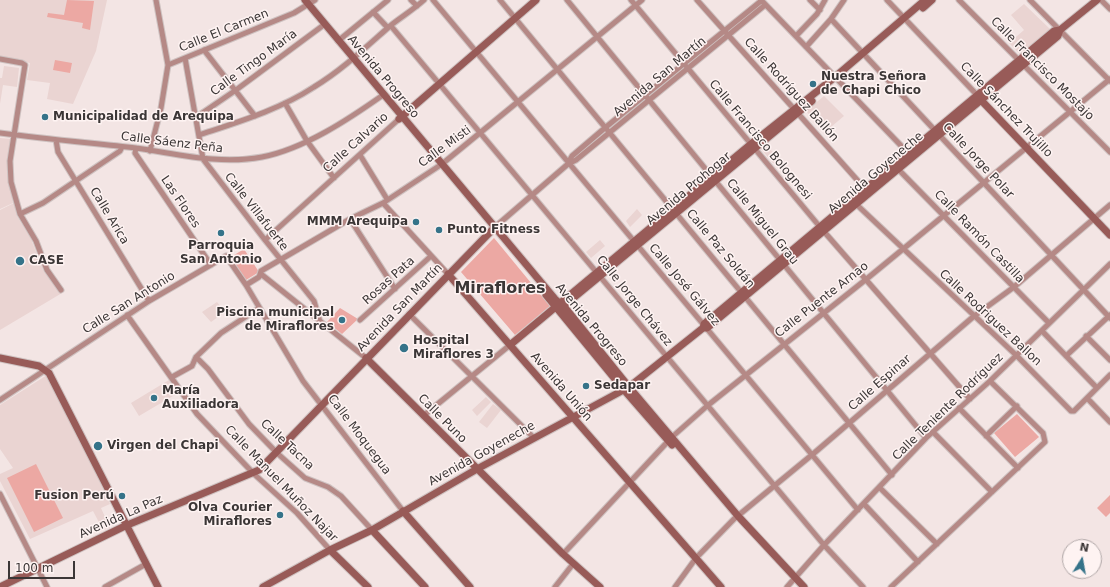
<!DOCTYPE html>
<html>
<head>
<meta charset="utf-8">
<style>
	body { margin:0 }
	#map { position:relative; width:1110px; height:587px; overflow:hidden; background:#f3e5e4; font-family:"DejaVu Sans",sans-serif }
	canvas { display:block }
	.north { position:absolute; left:1062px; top:539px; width:40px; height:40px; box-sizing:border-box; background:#fef3f2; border:1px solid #b0a7a7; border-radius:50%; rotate:11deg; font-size:11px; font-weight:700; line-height:16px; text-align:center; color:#3b3636 }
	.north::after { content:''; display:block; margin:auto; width:14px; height:18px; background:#357389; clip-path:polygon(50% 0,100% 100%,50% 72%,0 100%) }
	.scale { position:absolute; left:8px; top:561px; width:67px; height:18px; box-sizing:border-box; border:2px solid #3b3636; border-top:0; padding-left:5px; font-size:12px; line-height:14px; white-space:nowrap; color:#3b3636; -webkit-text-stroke:3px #fef3f2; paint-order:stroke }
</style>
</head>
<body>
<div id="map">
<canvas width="1110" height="587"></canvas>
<div class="north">N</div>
<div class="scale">100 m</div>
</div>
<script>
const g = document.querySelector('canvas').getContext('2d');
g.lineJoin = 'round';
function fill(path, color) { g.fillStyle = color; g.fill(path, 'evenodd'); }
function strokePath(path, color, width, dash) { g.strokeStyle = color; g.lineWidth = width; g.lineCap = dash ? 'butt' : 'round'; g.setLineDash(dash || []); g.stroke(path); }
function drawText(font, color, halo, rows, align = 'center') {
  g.font = font + ' "DejaVu Sans",sans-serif'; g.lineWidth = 3; g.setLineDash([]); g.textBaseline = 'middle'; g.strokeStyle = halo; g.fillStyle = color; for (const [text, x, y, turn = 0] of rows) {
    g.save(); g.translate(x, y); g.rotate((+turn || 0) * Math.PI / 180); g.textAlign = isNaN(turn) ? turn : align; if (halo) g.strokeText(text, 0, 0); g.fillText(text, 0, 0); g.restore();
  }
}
const built = new Path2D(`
	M0 0H107L96 51 73 104 47 99 50 83 27 80 30 63 0 56Z
	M1024 4 1050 29 1020 54 1009 43 1024 30 1011 15Z
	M4 66 19 68 17 87 3 85 0 104V78H2Z
	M824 96 844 116 825 132 806 111Z
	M0 138 12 139 8 173 13 203 0 209Z
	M765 144 780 159 773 163 760 148Z
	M14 203 17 216 31 239 44 272 62 293 0 330V210Z
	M637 209 642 215 630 227 626 221Z
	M600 240 605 246 591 258 586 252Z
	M217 302 225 312 211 322 202 312Z
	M47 375 70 418 110 504 101 508 110 528 103 530 93 511 30 539 0 481V474L13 468 0 449V405Z
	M169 380 178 393 139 416 131 403Z
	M486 397 491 402 477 416 472 410Z
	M493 404 501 410 487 428 479 422Z`);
const green = new Path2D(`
	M67 0 94 1 90 30 82 28 83 23 47 17 48 13 64 15Z
	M55 60 72 63 70 73 53 70Z
	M494 238 550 306 515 335 461 272Z
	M244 249 259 272 246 280 231 257Z
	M340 308 358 319 342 334 327 322Z
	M1017 414 1039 437 1015 457 994 433Z
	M36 464 63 518 34 532 7 478Z
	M1110 495V513L1106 517 1097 508Z`);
const street = new Path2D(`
	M411 0 417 6
	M433 0 858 510
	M500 0 892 475
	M567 0 926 438
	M631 0 820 227 970 399
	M697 0 867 191
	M810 0 820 10
	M887 0 978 96
	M959 0 1110 152
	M1030 0 1110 81
	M1101 0 1110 9
	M763 2 910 155
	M373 12 388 28
	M831 19 1110 318
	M391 26 824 545 863 587
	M796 36 817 14 825 0
	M338 41 388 0
	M806 47 831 19 844 0
	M204 50 255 116
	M185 58 203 159 265 240 314 301 320 322
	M0 59 22 63 25 65 10 161 11 182 20 214 36 241 47 270 61 290
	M168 65 294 13 315 0
	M285 103 307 141 334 178
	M195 118 236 90 325 24
	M0 133C45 139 91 143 136 148 179 154 219 165 262 157 304 149 349 119 383 95
	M199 135C238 122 279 110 314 87 342 70 365 48 390 26 401 17 413 10 424 0
	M56 140 58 152 149 301
	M136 148 135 153 211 265
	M150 151 161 108 168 65 156 0
	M360 155 387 199
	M568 163 572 156 606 127 761 1
	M896 167 1049 323
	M383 203 448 274
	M856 204 1017 356 1071 411H1074L1110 375
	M20 214 43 203 120 151 122 147
	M350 219 395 289
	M495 227 568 164 576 160 765 5
	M265 240 399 119
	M261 274 366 358
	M246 285 259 277 261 271 350 219 383 203 442 164 642 0
	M409 314 534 438
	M127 315 197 414 254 474 297 513 330 550
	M360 320 431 256
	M1042 331 1097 388
	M1086 336 1110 360
	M1066 356 1110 315
	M196 357 208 369 249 424 277 453 305 478 328 487 341 496 372 530
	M172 377 192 366 196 357 221 333 259 308
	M1087 398 1110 422
	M0 400 149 301 226 256 246 285 303 381 403 511
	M959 408 1018 468
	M423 416 510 345
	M933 432 992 492
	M986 436 1017 406
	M880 488 937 544
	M0 494 47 587
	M864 504 918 562
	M563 554 672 437 707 406 869 277 1110 79
	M105 587 146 564
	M555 587 573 564
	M675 587 696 558 734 519 813 454 973 317 1014 287 1110 205
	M787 587 824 545 926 438 990 381 1110 264
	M891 587 1045 442 1043 433 990 381`);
const secondary = new Path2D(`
	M305 0 555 299 567 310 629 387 738 516 804 587
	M923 8 932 0
	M979 98 1110 235
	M399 119 536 0
	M448 274 721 587
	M546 295 624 390 672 445
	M560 309 812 101
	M703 328 704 324 1054 31 1060 30 1097 0
	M510 345 751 144 835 77 925 0
	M0 358 39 366 49 373 158 587
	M366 358 563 554 600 587
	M403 511 470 587
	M372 530 425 587
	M330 550 368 587
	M0 587 125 526 259 470 495 227
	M263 587 330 550 372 530 477 469 629 387 703 328H707L1058 36 1060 30`);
const markers = [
	[813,84,4,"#357389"],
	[45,117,4,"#357389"],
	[416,222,4,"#357389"],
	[439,230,4,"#357389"],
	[221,233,4,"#357389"],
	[20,261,5,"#357389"],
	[342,320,4,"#357389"],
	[404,348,5,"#357389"],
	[586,386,4,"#357389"],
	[154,398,4,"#357389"],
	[98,446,5,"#357389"],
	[122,496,4,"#357389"],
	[280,515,4,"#357389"]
];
const streetNames = [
	["Calle El Carmen",224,31,-22],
	["Calle Tingo María",254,63,-36],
	["Calle Francisco Mostajo",1042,69,45],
	["Avenida Progreso",383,77,50],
	["Avenida San Martín",660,77,-40],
	["Calle Rodríguez Ballón",791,90,48],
	["Calle Sánchez Trujillo",1006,110,46],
	["Calle Francisco Bolognesi",760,140,50],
	["Calle Sáenz Peña",172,143,7],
	["Calle Calvario",356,143,-42],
	["Calle Misti",445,147,-36],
	["Calle Jorge Polar",978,161,47],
	["Avenida Goyeneche",876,173,-40],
	["Avenida Prohogar",689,189,-40],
	["Las Flores",180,202,56],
	["Calle Villafuerte",256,212,52],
	["Calle Arica",109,216,59],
	["Calle Miguel Grau",762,222,51],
	["Calle Ramón Castilla",979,237,46],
	["Calle Paz Soldán",720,249,50],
	["Rosas Pata",389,281,-42],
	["Calle José Gálvez",684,285,50],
	["Calle Puente Arnao",822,300,-38],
	["Calle Jorge Chávez",634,301,51],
	["Calle San Antonio",129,303,-32],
	["Avenida San Martín",400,308,-46],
	["Calle Rodriguez Ballon",990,318,43],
	["Avenida Progreso",591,325,50],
	["Calle Espinar",880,383,-41],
	["Avenida Unión",561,387,49],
	["Calle Teniente Rodríguez",948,407,-44],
	["Calle Puno",442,419,45],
	["Calle Moquegua",359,435,53],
	["Calle Tacna",287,445,43],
	["Avenida Goyeneche",482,454,-29],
	["Calle Manuel Muñoz Najar",281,484,46],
	["Avenida La Paz",121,517,-24]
];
const poiNames = [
	["Nuestra Señora",821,77],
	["de Chapi Chico",821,91],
	["Municipalidad de Arequipa",53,117],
	["MMM Arequipa",408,222,"right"],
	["Punto Fitness",447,230],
	["Parroquia",221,246,"center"],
	["San Antonio",221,260,"center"],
	["CASE",29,261],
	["Piscina municipal",334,313,"right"],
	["de Miraflores",334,327,"right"],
	["Hospital",413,341],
	["Miraflores 3",413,355],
	["Sedapar",594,386],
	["María",162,391],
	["Auxiliadora",162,405],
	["Virgen del Chapi",107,446],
	["Fusion Perú",114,496,"right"],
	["Olva Courier",272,508,"right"],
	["Miraflores",272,522,"right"]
];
const districtNames = [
	["Miraflores",500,289]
];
fill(built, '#ead4d2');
fill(green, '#eca8a3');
strokePath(street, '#cec2c1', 7);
strokePath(secondary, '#cec2c1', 9);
strokePath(street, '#b58986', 5);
strokePath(secondary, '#985b58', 7);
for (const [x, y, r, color] of markers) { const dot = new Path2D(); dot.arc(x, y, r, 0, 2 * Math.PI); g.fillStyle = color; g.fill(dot); strokePath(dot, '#fef3f2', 1.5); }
drawText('12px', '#3b3636', '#fef3f2', streetNames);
drawText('bold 12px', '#3b3636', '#fef3f2', poiNames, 'left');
drawText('bold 16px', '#3b3636', '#fef3f2', districtNames);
</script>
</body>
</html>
